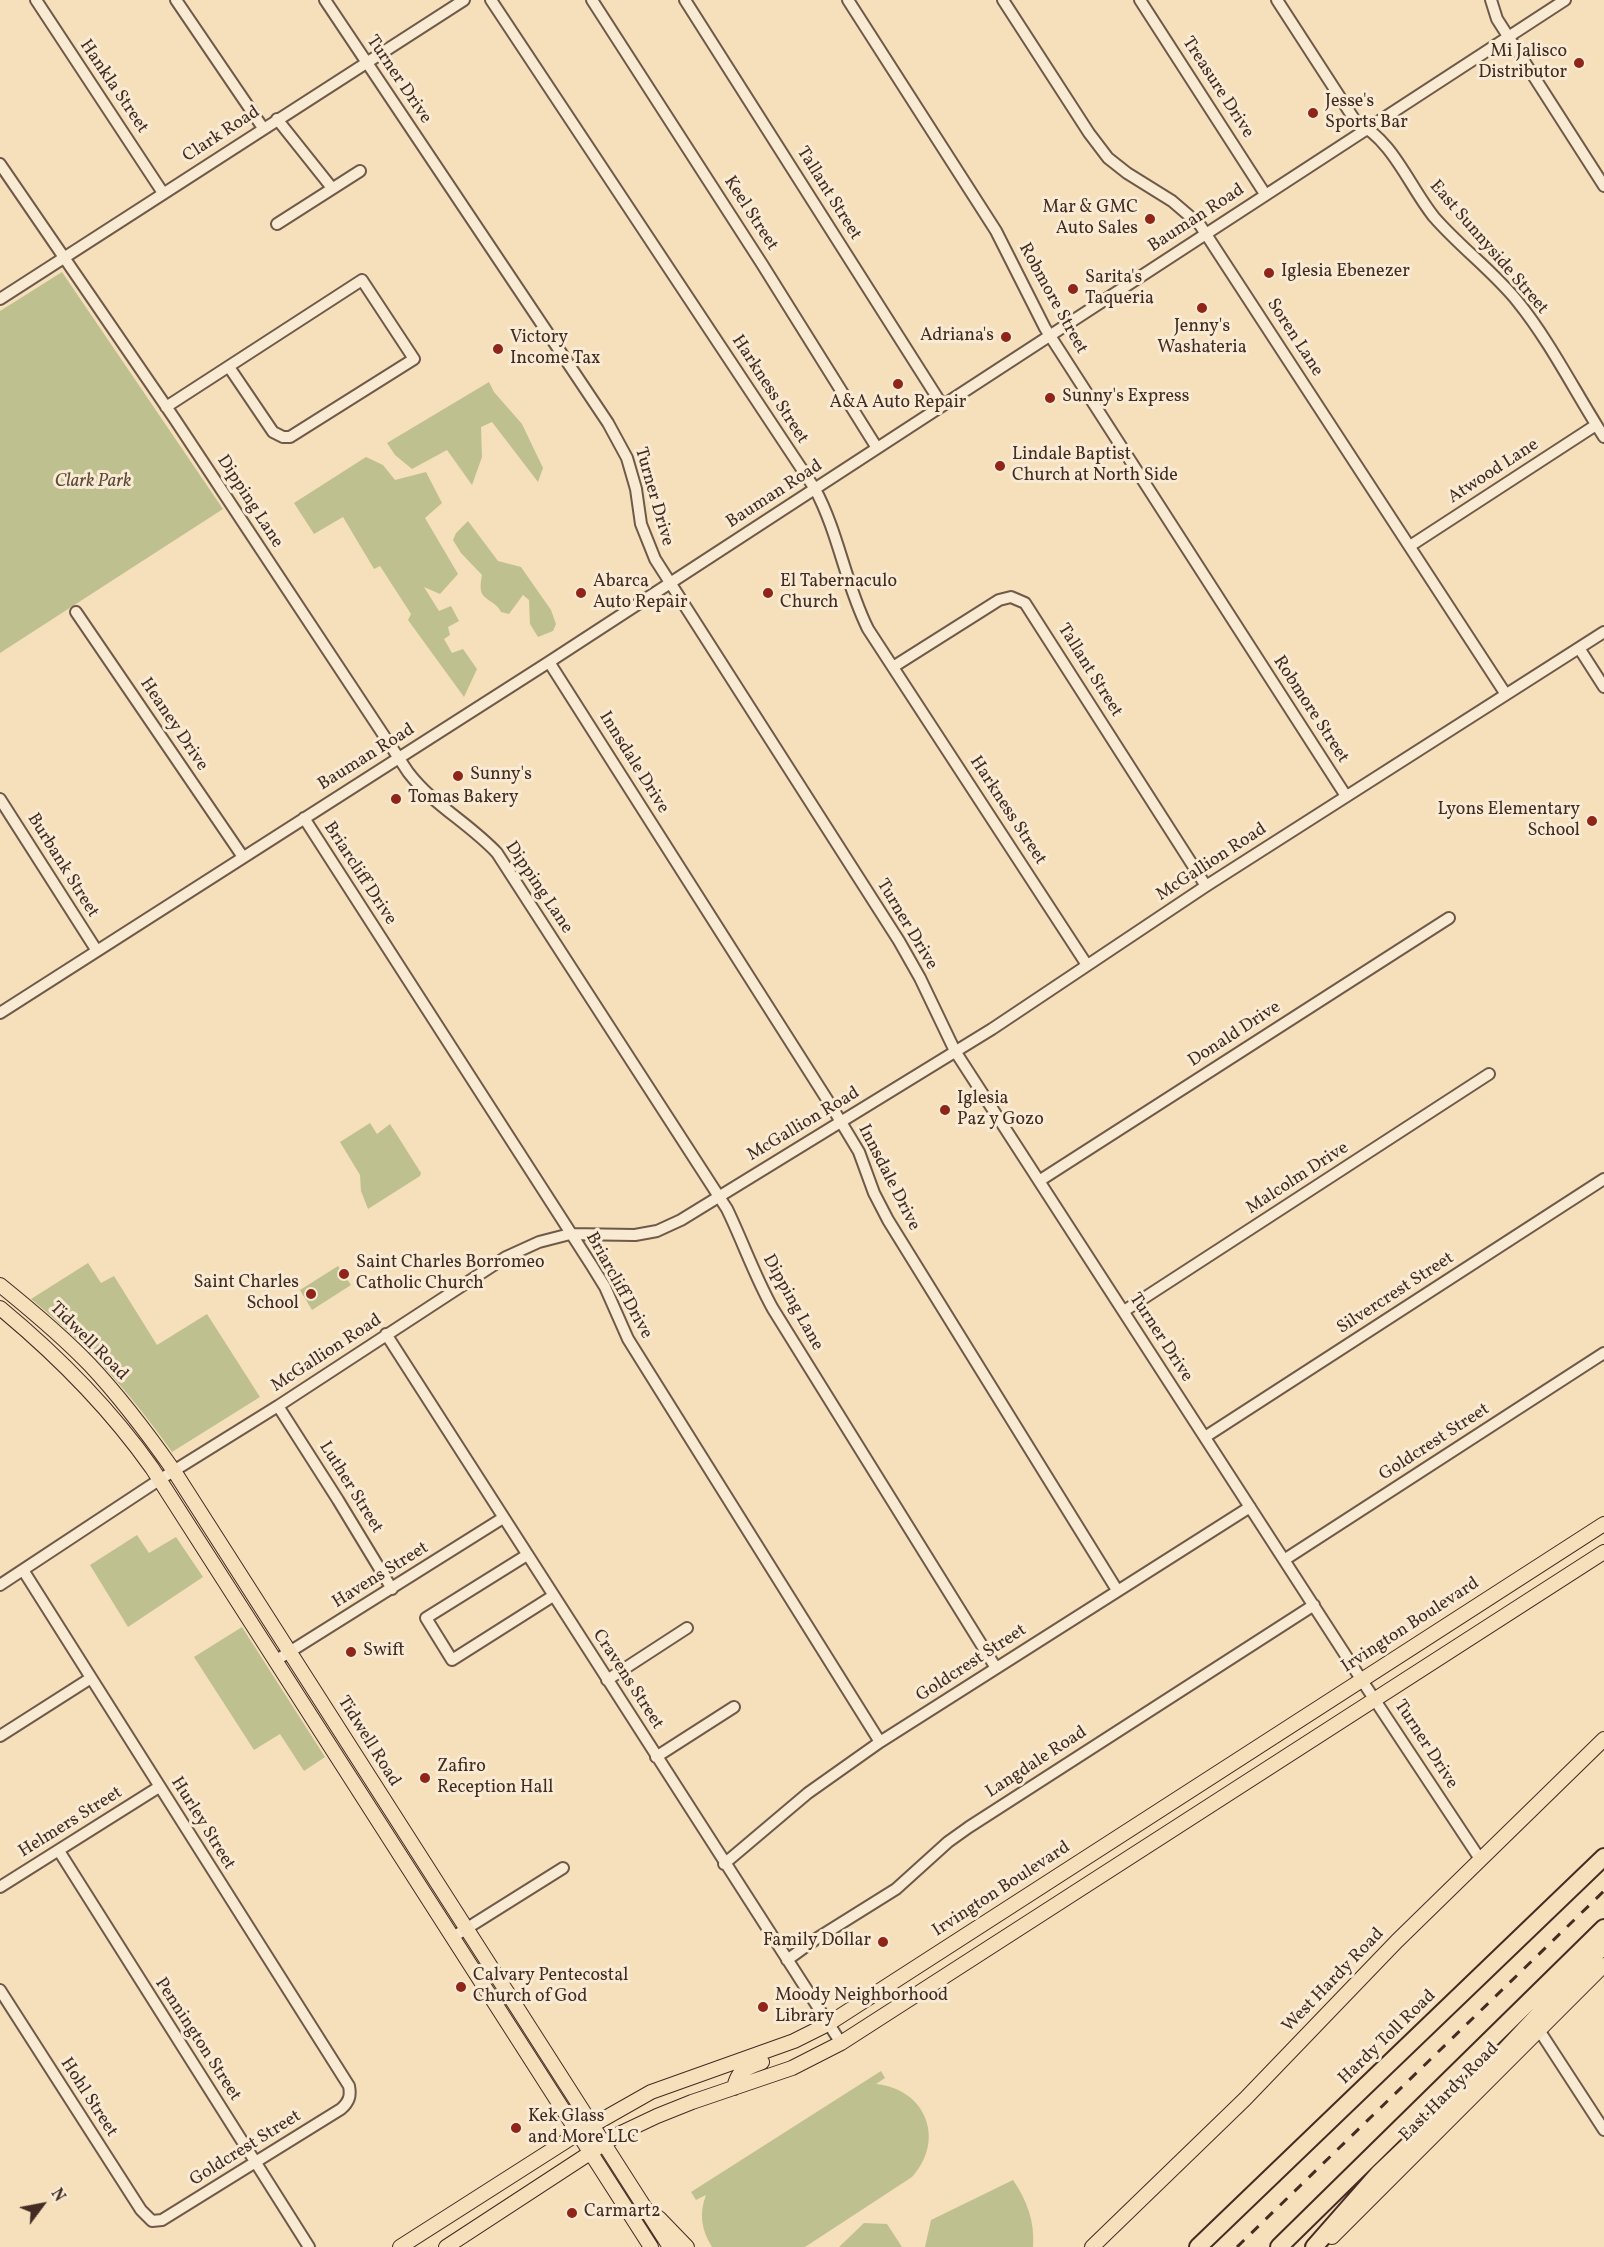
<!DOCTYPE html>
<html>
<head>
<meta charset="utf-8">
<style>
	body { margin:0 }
	#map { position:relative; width:1604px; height:2247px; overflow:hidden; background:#f6dfbb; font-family:Vollkorn,serif }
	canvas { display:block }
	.north { position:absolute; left:12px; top:2175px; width:60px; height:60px; -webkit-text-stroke:4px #f9ead3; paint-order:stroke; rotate:58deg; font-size:16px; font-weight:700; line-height:24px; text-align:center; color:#422c23 }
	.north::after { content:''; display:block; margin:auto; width:21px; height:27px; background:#422c23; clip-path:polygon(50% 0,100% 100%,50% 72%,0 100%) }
</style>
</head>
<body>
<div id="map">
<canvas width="1604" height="2247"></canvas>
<div class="north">N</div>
</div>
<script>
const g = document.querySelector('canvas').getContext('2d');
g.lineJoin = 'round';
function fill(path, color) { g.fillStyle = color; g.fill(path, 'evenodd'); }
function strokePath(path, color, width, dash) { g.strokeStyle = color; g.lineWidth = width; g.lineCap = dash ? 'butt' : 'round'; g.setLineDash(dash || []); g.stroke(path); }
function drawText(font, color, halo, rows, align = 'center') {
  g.font = font + ' Vollkorn,serif'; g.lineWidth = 6; g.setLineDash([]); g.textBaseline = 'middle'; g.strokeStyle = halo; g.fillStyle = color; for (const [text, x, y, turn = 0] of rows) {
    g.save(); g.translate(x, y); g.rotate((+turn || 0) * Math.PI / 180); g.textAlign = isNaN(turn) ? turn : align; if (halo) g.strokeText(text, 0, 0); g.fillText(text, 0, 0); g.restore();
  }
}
const green = new Path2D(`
	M62 272 223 509 0 653V311Z
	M489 382 494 392 522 424 543 468 538 482 492 422 481 427 482 457 472 485 447 450 412 469 395 455 387 443Z
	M366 457 383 465 395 480 426 472 442 503 425 518 458 574 440 594 424 587 439 611 451 606 459 621 448 627 450 635 444 639 452 653 463 649 477 669 464 697 408 620 411 614 380 566 374 569 343 517 314 534 294 503Z
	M468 521 498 561 521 567 551 610 556 624 553 631 538 637 530 624 529 600 523 595 509 614 501 612C497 602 483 600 481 591 480 586 481 580 482 575L461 553 453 540 456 533Z
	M370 1123 377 1134 390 1124 421 1173 420 1176 368 1209 361 1191 360 1175 340 1142Z
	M88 1263 101 1283 114 1276 157 1345 207 1314 260 1397 172 1452C128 1390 89 1347 31 1299Z
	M338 1266 351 1285 312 1310 300 1290Z
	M137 1535 149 1553 176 1537 203 1577 128 1627 90 1565Z
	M242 1627 325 1757 304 1771 280 1734 254 1750 194 1657Z
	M881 2071 885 2078 876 2084C926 2089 946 2140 912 2177L805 2247H712C701 2230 699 2213 706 2195L696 2200 691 2192Z
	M1013 2180C1027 2200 1035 2222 1033 2247H925L931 2220Z
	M864 2223 887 2224 902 2247H839Z`);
const minor = new Path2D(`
	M36 0 163 193
	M176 0 263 128
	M325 0 608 423 627 458 636 489 641 524 655 559 899 941 920 978 955 1051 1361 1679 1480 1859
	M491 0 815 489C839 534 845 583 868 629L1087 965
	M592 0 762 264 877 448
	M685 0 942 405
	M848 0 996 231 1045 328 1346 796
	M1003 0 1089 133 1108 158 1127 173 1172 201 1200 225 1505 693
	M1140 0 1265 194
	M1277 0 1356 122C1393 140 1409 186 1434 217 1460 247 1493 271 1518 302 1551 343 1575 392 1604 437
	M1491 0 1497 19 1604 186
	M277 119 332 188
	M0 164 174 418 408 772C433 805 469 823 497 853L727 1209C743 1242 755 1277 773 1309L996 1668
	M277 224 360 171
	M0 299 464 0
	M166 407 362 280 414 359 290 437H283L273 432 229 367
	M1410 546 1596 425
	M76 612 243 857
	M1579 648 1604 687
	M549 662 835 1112 859 1152 874 1193 888 1220 1117 1590
	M893 667 999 600 1011 597 1025 603 1206 886
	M0 799 97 951
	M304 818 592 1266 605 1287 628 1339 880 1742
	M0 1013 549 662 1565 0
	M1039 1181 1449 918
	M1124 1311 1489 1074
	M386 1334 841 2043
	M278 1406 338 1500 392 1589
	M1205 1437 1604 1179
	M527 1555 426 1618 452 1660 553 1596
	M1284 1560 1604 1353
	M0 1585 159 1480 278 1406 506 1257 539 1242 570 1234 635 1235 657 1231 681 1220 992 1029 1206 886 1604 632
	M275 1661 503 1518
	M607 1680 687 1628
	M0 1736 91 1678
	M656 1757 734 1707
	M59 1851 309 2247
	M724 1864 808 1793 880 1742 1250 1507
	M0 1887 159 1787
	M453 1937 563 1868
	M787 1960 816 1939 896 1889 948 1842 969 1827 1314 1605
	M0 1990 141 2210 152 2221 162 2220 341 2109C349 2102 351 2096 349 2086L23 1570
	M1539 2030 1604 2130`);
const major = new Path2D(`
	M0 1285C31 1310 62 1336 90 1365 121 1398 148 1434 174 1471L670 2247
	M0 1308C58 1356 108 1406 152 1468L651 2247
	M734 2088C738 2069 746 2069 762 2062
	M659 2218 687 2247
	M1332 2237 1604 1965
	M400 2247 577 2134 651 2092 794 2041 828 2024 1604 1524
	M446 2247 619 2134 657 2116 692 2102 792 2068 841 2043 1604 1552
	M1092 2247 1245 2099 1397 1941 1604 1739`);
const highway = new Path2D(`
	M1198 2247 1604 1857
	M1279 2247 1604 1928
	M1314 2247 1379 2173 1483 2074 1604 1945`);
const rail = new Path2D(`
	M1237 2247 1604 1891`);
const markers = [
	[1579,63,6,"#8f2418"],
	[1313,113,6,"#8f2418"],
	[1150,219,6,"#8f2418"],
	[1269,273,6,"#8f2418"],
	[1073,289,6,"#8f2418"],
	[1202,308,6,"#8f2418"],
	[1006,337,6,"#8f2418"],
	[498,349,6,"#8f2418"],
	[898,384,6,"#8f2418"],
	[1050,398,6,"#8f2418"],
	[1000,466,6,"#8f2418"],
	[581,593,6,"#8f2418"],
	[768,593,6,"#8f2418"],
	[458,776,6,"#8f2418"],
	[396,799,6,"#8f2418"],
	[1592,821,6,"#8f2418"],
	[945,1110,6,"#8f2418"],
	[344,1274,6,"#8f2418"],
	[311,1294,6,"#8f2418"],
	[351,1652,6,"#8f2418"],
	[425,1778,6,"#8f2418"],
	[883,1942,6,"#8f2418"],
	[461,1987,6,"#8f2418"],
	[763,2007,6,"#8f2418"],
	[516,2128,6,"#8f2418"],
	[572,2213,6,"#8f2418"]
];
const poiNames = [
	["Mi Jalisco",1567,53,"right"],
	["Distributor",1567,74,"right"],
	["Jesse's",1325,103],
	["Sports Bar",1325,124],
	["Mar & GMC",1138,209,"right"],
	["Auto Sales",1138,230,"right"],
	["Iglesia Ebenezer",1281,273],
	["Sarita's",1085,279],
	["Taqueria",1085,300],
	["Jenny's",1202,328,"center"],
	["Washateria",1202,349,"center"],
	["Adriana's",994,337,"right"],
	["Victory",510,339],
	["Income Tax",510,360],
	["Sunny's Express",1062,398],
	["A&A Auto Repair",898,404,"center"],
	["Lindale Baptist",1012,456],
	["Church at North Side",1012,477],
	["Abarca",593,583],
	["Auto Repair",593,604],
	["El Tabernaculo",780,583],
	["Church",780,604],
	["Sunny's",470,776],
	["Tomas Bakery",408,799],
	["Lyons Elementary",1580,811,"right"],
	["School",1580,832,"right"],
	["Iglesia",957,1100],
	["Paz y Gozo",957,1121],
	["Saint Charles Borromeo",356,1264],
	["Catholic Church",356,1285],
	["Saint Charles",299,1284,"right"],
	["School",299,1305,"right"],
	["Swift",363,1652],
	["Zafiro",437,1768],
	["Reception Hall",437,1789],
	["Family Dollar",871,1942,"right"],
	["Calvary Pentecostal",473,1977],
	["Church of God",473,1998],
	["Moody Neighborhood",775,1997],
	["Library",775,2018],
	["Kek Glass",528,2118],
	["and More LLC",528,2139],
	["Carmart2",584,2213]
];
const streetNames = [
	["Turner Drive",398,80,56],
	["Hankla Street",113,87,56],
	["Treasure Drive",1217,88,57],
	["Clark Road",222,135,-33],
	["Tallant Street",828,194,58],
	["Keel Street",750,214,57],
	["Bauman Road",1197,219,-33],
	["East Sunnyside Street",1488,248,49],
	["Robmore Street",1052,299,61],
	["Soren Lane",1294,338,57],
	["Harkness Street",769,390,57],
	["Atwood Lane",1494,472,-33],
	["Bauman Road",775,495,-33],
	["Turner Drive",653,497,74],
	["Dipping Lane",249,502,57],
	["Tallant Street",1089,671,58],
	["Robmore Street",1310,710,57],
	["Heaney Drive",173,725,56],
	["Bauman Road",367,758,-32],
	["Innsdale Drive",633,763,58],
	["Harkness Street",1007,811,57],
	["McGallion Road",1212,863,-33],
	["Burbank Street",62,866,58],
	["Briarcliff Drive",359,874,57],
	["Dipping Lane",538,888,56],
	["Turner Drive",906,925,59],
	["Donald Drive",1235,1035,-33],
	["McGallion Road",804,1125,-31],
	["Innsdale Drive",888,1178,63],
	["Malcolm Drive",1298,1179,-33],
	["Briarcliff Drive",618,1286,61],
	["Silvercrest Street",1396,1294,-33],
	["Dipping Lane",792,1303,61],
	["Turner Drive",1160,1338,57],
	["Tidwell Road",88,1342,45],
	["McGallion Road",327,1354,-33],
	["Goldcrest Street",1435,1443,-33],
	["Luther Street",350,1488,58],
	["Havens Street",381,1576,-32],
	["Irvington Boulevard",1411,1626,-33],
	["Goldcrest Street",972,1664,-33],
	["Cravens Street",627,1680,57],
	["Tidwell Road",368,1742,58],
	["Turner Drive",1425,1745,57],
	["Langdale Road",1037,1763,-33],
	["Helmers Street",71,1823,-32],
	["Hurley Street",202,1824,58],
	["Irvington Boulevard",1002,1890,-33],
	["West Hardy Road",1334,1981,-46],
	["Hardy Toll Road",1388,2038,-44],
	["Pennington Street",197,2040,57],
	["East Hardy Road",1450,2093,-45],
	["Hohl Street",88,2098,57],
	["Goldcrest Street",246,2149,-32]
];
const parkNames = [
	["Clark Park",93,483]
];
fill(green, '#bec18f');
strokePath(minor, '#6f5949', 14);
strokePath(major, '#422c23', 16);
strokePath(highway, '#422c23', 20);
strokePath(minor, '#f9ead3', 10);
strokePath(major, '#f6dfbb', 14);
strokePath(highway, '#f6dfbb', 16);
strokePath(rail, '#422c23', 3, [10, 10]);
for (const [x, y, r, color] of markers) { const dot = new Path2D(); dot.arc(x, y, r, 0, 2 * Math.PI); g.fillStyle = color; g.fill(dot); strokePath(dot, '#f9ead3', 2); }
drawText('18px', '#422c23', '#f9ead3', poiNames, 'left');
drawText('18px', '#422c23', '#f9ead3', streetNames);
drawText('italic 18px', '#5b4a39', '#f9ead3', parkNames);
</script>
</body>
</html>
